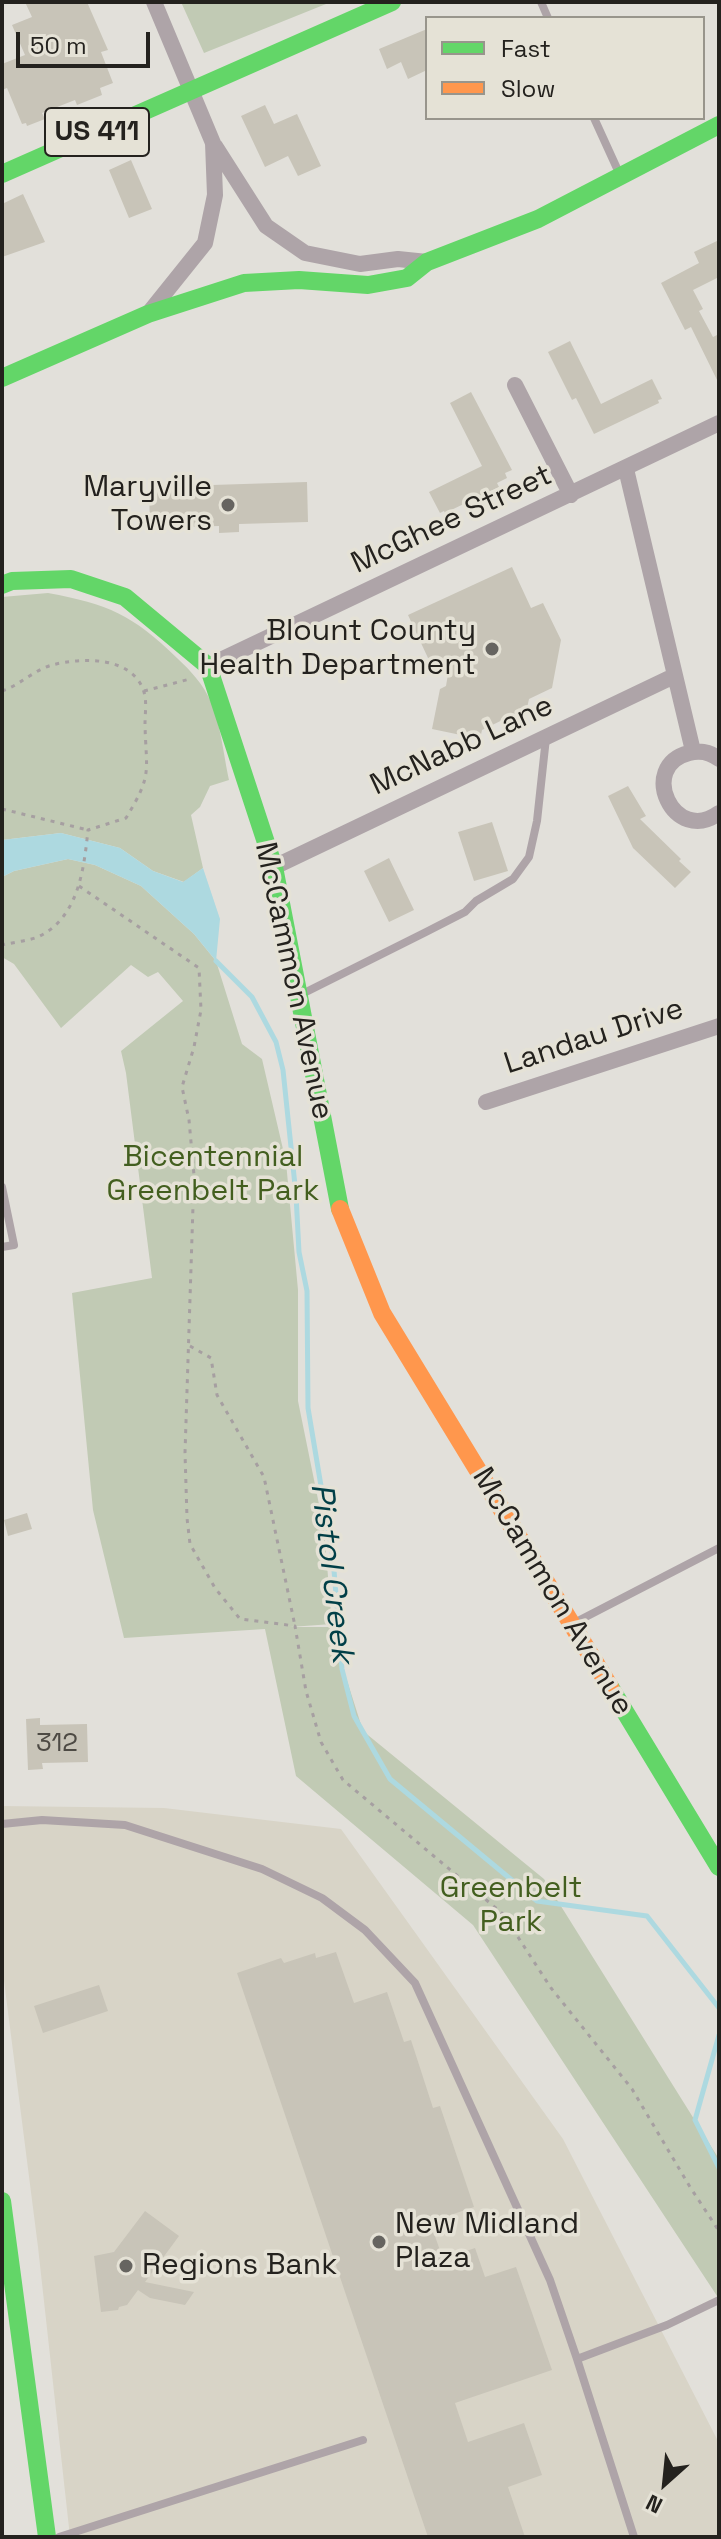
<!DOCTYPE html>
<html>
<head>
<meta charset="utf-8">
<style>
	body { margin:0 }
	#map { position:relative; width:721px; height:2539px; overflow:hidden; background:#e2e0da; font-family:"Space Grotesk",sans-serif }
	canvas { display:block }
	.frame { position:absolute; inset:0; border:4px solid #24221e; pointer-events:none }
	.legend { position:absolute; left:425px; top:16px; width:280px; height:104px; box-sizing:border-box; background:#e5e2d6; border:2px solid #98958c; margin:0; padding:10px 14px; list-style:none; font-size:24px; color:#24221e }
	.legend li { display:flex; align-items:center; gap:16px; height:40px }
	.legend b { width:40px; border:2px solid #98958c }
	.north { position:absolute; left:625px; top:2443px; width:80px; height:80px; -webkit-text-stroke:6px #e5e2d6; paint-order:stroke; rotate:207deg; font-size:22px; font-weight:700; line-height:32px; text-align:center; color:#24221e }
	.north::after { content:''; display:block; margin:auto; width:28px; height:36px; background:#24221e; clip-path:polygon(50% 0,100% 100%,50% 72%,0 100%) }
	.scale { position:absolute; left:16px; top:32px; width:134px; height:36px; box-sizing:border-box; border:4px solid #24221e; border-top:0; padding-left:10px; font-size:24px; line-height:28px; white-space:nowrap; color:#24221e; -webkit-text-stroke:6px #e5e2d6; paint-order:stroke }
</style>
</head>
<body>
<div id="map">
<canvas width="721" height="2539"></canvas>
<div class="frame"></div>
<ul class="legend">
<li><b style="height:10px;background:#63d668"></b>Fast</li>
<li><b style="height:10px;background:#ff974d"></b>Slow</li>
</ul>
<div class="north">N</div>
<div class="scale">50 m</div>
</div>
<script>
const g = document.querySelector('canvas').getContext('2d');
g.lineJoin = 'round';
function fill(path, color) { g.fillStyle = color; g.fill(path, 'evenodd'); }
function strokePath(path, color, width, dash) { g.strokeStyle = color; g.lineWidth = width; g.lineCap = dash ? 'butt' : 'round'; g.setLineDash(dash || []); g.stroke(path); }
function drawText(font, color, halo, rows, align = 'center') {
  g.font = font + ' "Space Grotesk",sans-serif'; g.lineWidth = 7; g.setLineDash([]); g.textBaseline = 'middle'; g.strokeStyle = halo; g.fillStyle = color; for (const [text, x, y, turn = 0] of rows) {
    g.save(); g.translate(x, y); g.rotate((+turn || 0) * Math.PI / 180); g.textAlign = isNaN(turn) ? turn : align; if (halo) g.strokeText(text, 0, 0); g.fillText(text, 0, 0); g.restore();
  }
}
const built = new Path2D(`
	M2 1806 164 1808 341 1829 563 2139 719 2443V2537H70L38 2247 2 1965Z`);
const green = new Path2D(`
	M181 2H331L204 53Z
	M48 593C108 604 133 615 177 658 191 671 203 684 211 702 220 721 224 757 229 780L210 786 200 807 191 815 203 868 184 882 153 871 120 848 61 833 2 840V597Z
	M68 859 95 865 141 886 194 934 216 961 242 1044 262 1059 286 1162 298 1290V1401L324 1529 332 1624 290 1627H330L363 1731 544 1879 719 2159V2299L473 1925 296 1776 265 1629 124 1638 93 1510 72 1293 152 1278 126 1073 121 1051 183 1001 158 972 148 977 131 965 61 1028 14 964 2 957V877L14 871Z`);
const water = new Path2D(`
	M61 833 120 848 153 871 183 882 203 868 220 919 216 961 194 934 141 886 95 865 68 859 14 871 2 877V840Z`);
const stream = new Path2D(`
	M216 961 252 997 276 1042 283 1070 296 1195 299 1252 307 1291 308 1408 333 1558 342 1669 354 1716 390 1779 537 1901 647 1916 719 2008
	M719 2035 695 2120 719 2168`);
const building = new Path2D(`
	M25 2H87L108 50 101 52 113 83 100 88 102 95 77 105 75 100 42 113 45 119 27 126 26 123 22 124 7 88 2 90V64L25 55 12 25 32 17Z
	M427 29V70L408 79 401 62 387 69 379 49Z
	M265 105 274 124 297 114 321 166 298 176 288 156 265 167 241 116Z
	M131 160 152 209 129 218 109 170Z
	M23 194 45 242 2 257V204Z
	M719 240V277L693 290 703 309 699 311 713 337 719 334V384L691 327 685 330 661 283 699 263 694 252Z
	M570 341 601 404 652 379 662 399 658 400 659 403 594 434 576 398 572 400 548 352Z
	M471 392 512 470 505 473 507 478 497 483 499 487 445 513 444 511 440 513 429 492 482 466 450 403Z
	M307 482 308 522 239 524V532L219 533V526L150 528 149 487Z
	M512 567 531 608 543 603 561 640 552 688 529 699 527 708 482 730 480 739 432 729 440 689 446 686 450 662 428 658 408 615Z
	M628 786 646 816 640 819 681 859 679 861 691 872 675 888 633 848 608 796Z
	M492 822 508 871 474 881 458 832Z
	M389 858 414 910 389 922 364 871Z
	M27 1513 32 1529 8 1536 4 1520Z
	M40 1718V1725L87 1724 88 1762 42 1763 43 1769 28 1770 26 1719Z
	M336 1952 354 2003 387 1992 404 2042 411 2040 433 2108 440 2106 474 2207 430 2222 443 2259 475 2248 485 2277 516 2267 552 2370 455 2403 468 2442 524 2423 542 2475 508 2487 525 2537H428L237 1973 281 1958 284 1963 315 1953 316 1958Z
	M99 1985 108 2011 43 2033 34 2006Z
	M145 2211 179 2236 145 2282 194 2292 185 2305 150 2298 138 2290 127 2305 119 2307 118 2310 101 2312 94 2256 114 2252Z`);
const path = new Path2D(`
	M2 691C20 685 34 670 52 665 82 657 133 656 144 692 147 702 145 714 145 724 146 772 153 774 126 818L88 830C84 868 79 916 40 936 29 941 14 942 2 945
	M144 691 190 679
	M2 809 88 830
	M79 886 199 968 201 1010 194 1047 182 1087 189 1120 194 1175 185 1453 187 1518 190 1544 215 1588 240 1619 295 1626 306 1691 321 1742 343 1780 503 1914 551 1988 632 2089 690 2187 719 2231
	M190 1346 211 1358 217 1395 264 1477 295 1626`);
const lane = new Path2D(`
	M541 2 548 18
	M594 118 620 175
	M300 995 426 932 465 912 476 901 513 879 529 857 537 821 546 738
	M2 1187 14 1245 2 1247
	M574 1623 719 1548
	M2 1824 42 1820 125 1825 262 1869 322 1898 365 1930 415 1983 550 2280 577 2359 667 2325 719 2300
	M577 2359 634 2537
	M59 2537 363 2440`);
const street = new Path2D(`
	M215 146 266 226 305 253 360 264 398 259 427 262
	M148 314 205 243 215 195 213 143 154 2
	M515 385 571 495
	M626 469 693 751
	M208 666 719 423
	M719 759C710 752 700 750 689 753 637 766 674 846 719 813
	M274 867 674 676
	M486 1102 719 1026`);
const fast = new Path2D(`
	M2 174 392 2
	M2 378 148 314 244 283 299 280 368 285 407 278 427 262 538 219 719 125
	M2 585 12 581 71 579 125 597 208 666 274 867 340 1209
	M610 1687 719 1867
	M2 2201 47 2537`);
const slow = new Path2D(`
	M340 1209 382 1313 610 1687`);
const markers = [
	[228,505,8,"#666460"],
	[492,649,8,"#666460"],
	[379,2242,8,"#666460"],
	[126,2266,8,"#666460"]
];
const numberNames = [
	["312",57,1744]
];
const shields = [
	[97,132,104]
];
const shieldNames = [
	["US 411",97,132]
];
const poiNames = [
	["Maryville",212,488],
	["Towers",212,522],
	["Blount County",476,632],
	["Health Department",476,666],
	["New Midland",395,2225,"left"],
	["Plaza",395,2259,"left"],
	["Regions Bank",142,2266,"left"]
];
const streetNames = [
	["McGhee Street",452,520,-25],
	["McNabb Lane",462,746,-25],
	["McCammon Avenue",293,981,78],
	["Landau Drive",594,1037,-18],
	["McCammon Avenue",552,1592,59]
];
const parkNames = [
	["Bicentennial",213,1158],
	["Greenbelt Park",213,1192],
	["Greenbelt",511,1889],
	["Park",511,1923]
];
const waterNames = [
	["Pistol Creek",331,1573,83]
];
fill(built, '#d8d4c7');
fill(green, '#c1cab4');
fill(water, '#add9e0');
strokePath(stream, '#add9e0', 5);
fill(building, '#c8c4b8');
strokePath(path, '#a69fa1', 3, [4, 6]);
strokePath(lane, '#aea4a8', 8);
strokePath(street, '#aea4a8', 16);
strokePath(fast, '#63d668', 18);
strokePath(slow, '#ff974d', 18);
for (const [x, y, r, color] of markers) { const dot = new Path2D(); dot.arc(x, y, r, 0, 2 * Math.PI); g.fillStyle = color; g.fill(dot); strokePath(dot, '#e5e2d6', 3); }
drawText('26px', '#4d4a44', null, numberNames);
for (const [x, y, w] of shields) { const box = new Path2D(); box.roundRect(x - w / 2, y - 24, w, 48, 6); g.fillStyle = '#e5e2d6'; g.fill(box); strokePath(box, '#24221e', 2); }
drawText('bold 28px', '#24221e', null, shieldNames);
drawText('30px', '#24221e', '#e5e2d6', poiNames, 'right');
drawText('30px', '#24221e', '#e5e2d6', streetNames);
drawText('30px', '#435f1f', '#e5e2d6', parkNames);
drawText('italic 32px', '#013f47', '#e5e2d6', waterNames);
</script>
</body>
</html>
